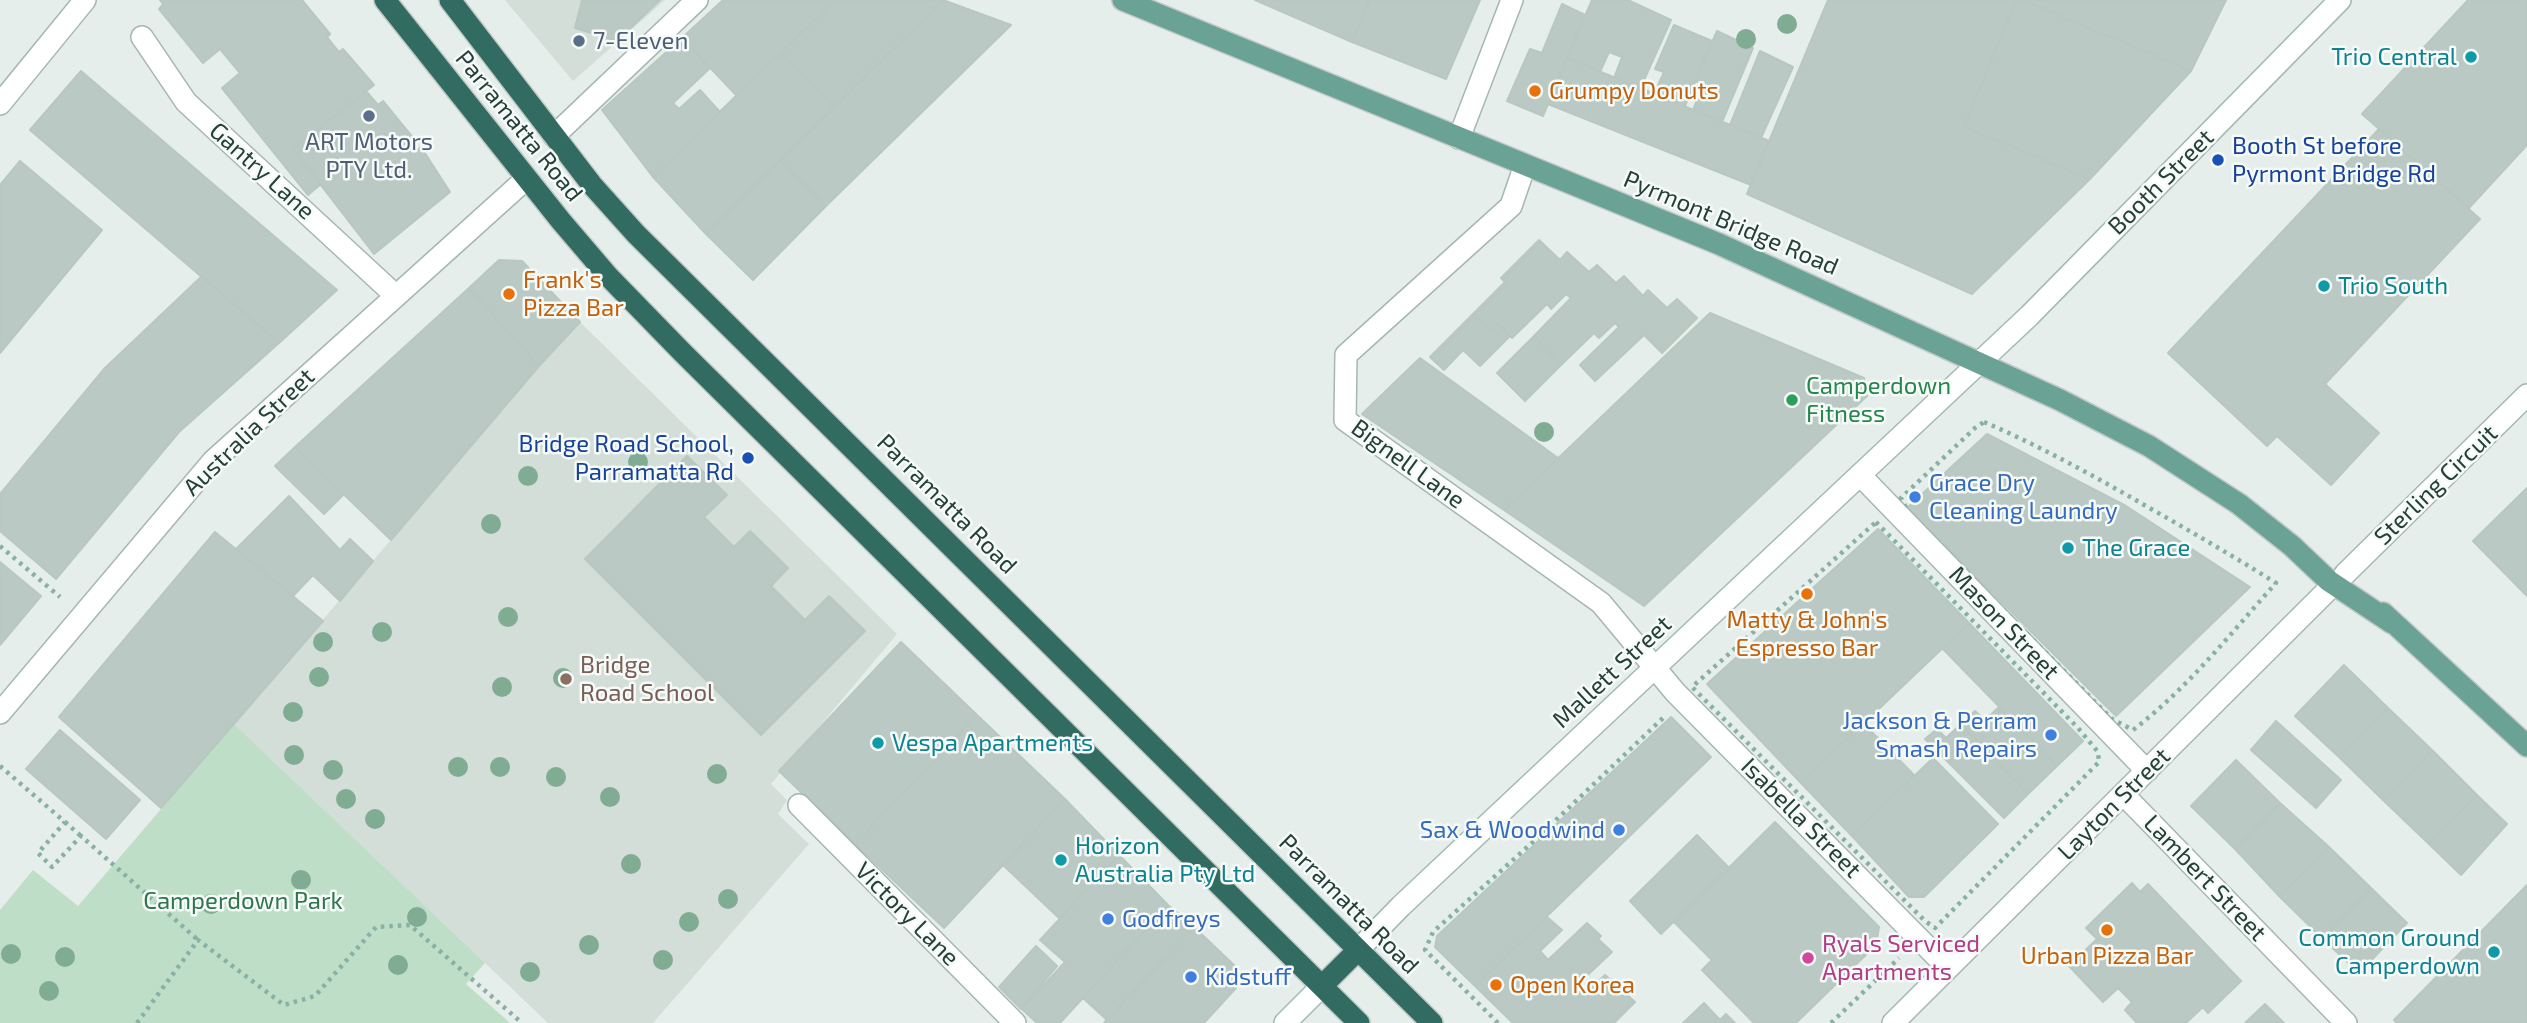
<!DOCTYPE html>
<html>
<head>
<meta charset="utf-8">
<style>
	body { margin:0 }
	canvas { display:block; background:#e5eeea }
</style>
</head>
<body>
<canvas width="2527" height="1023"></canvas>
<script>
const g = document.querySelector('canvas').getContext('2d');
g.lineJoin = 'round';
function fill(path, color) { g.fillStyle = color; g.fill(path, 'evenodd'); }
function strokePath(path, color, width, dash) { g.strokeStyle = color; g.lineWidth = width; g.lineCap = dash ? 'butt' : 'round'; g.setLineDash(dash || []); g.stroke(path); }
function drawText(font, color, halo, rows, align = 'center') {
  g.font = font + ' "Exo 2",sans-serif'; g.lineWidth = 5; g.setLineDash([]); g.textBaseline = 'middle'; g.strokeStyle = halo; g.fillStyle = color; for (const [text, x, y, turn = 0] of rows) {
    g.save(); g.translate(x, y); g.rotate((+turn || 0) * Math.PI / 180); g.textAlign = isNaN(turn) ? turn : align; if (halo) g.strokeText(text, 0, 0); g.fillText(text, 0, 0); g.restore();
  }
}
const built = new Path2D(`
	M505 0H665L573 81Z
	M580 322 897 634 771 784 787 800 778 814 809 844 653 1023H548L234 724 539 366Z`);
const green = new Path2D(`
	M234 724 485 963 466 984 510 1023H0V910L33 870 78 906Z`);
const building = new Path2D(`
	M160 0H302L330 34 327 37 339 52 343 49 374 85 293 149 321 184 308 195 222 88 240 73 220 49 203 63 159 9 163 4Z
	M582 0H660L617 41 575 28Z
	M723 0H835L737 96 682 38Z
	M835 0H943L834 107 780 53Z
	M943 0 1011 25 826 206 780 161Z
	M1255 0H1370L1352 42Z
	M1370 0H1480L1446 79 1352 42Z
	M1592 0H1628L1671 20 1640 89 1614 78 1622 57 1609 52 1600 72 1567 58Z
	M1828 0H2016L1964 127 2090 179 1972 294 1747 194Z
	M2016 0H2023L2191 71 2090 179 1964 127Z
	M2023 0H2226L2191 71Z
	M2468 0H2527V145L2469 208 2362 114Z
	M1562 4 1585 15 1543 116 1507 101 1530 49 1542 53Z
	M1674 25 1712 41 1685 106 1654 94 1664 72 1655 69Z
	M1717 31 1753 48 1722 122 1693 110 1703 84 1695 81Z
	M682 38 710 68 673 103 679 109 700 90 720 112 653 177 602 110Z
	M1760 51 1793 67 1761 138 1730 125Z
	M780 53 834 107 706 234 653 177Z
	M1567 58 1769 141 1751 185 1548 104Z
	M81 71 337 290 279 343 30 130Z
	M366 91 378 105 383 101 414 139 409 143 416 151 421 147 450 192 374 254 293 149Z
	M2379 129 2480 219 2325 384 2379 433 2331 485 2277 436 2267 446 2168 353Z
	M20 161 102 230 0 353V185Z
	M780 161 826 206 753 280 706 234Z
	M1539 240 1560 260 1567 252 1589 272 1597 265 1616 283 1624 276 1643 296 1648 290 1667 308 1677 299 1697 318 1662 353 1644 335 1595 381 1580 365 1619 327 1615 323 1599 338 1594 333 1561 365 1534 336 1571 298 1566 294 1551 309 1547 304 1512 338 1498 324 1491 332 1473 314 1505 282 1501 278Z
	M499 260 522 261 580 322 539 366 469 288Z
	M202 276 279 343 179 432 56 579 0 531V494L105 368Z
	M469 288 539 366 391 540 295 447Z
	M1710 313 1864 378 1867 396 1644 606 1504 510Z
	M1473 314 1491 332 1498 324 1510 336 1480 366 1463 350 1444 370 1430 357Z
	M1534 336 1561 365 1525 401 1497 373Z
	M1420 358 1558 458 1504 510 1362 414Z
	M1987 434 2126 506 2250 587 2116 716 1907 508Z
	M295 447 344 494 324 514 275 466Z
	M687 456 727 495 704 517 734 547 750 531 788 568 771 586 805 620 829 596 865 631 761 735 585 559Z
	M2527 488V596L2473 541Z
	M289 496 340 550 350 539 373 561 340 601 313 575 293 596 236 549Z
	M1878 529 1969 623 1801 783 1707 684Z
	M215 532 323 621 161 808 59 717Z
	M0 562 41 596 0 645Z
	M1969 623 2083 741 2057 766 1942 648Z
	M901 642 977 715 855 844 779 771Z
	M2344 665 2388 708 2340 758 2295 716Z
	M1999 707 2057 766 2028 794 1961 724 1975 711 1985 720Z
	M2388 708 2432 750 2383 800 2340 758Z
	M977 715 1065 799 944 928 855 844Z
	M1671 717 1711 757 1475 986 1435 947 1437 936Z
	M2276 721 2341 780 2316 808 2251 750Z
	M1863 723 1914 775 1852 836 1801 783Z
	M1961 724 2028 794 2004 818 1925 739 1937 729 1946 738Z
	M60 730 140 800 106 839 26 769Z
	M2432 750 2477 795 2429 844 2383 800Z
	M1933 758 1998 824 1924 897H1909L1852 836Z
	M2236 760 2280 803 2235 849 2191 806Z
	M2477 795 2507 824 2461 875 2429 844Z
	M1065 799 1119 855 1060 919 1003 865Z
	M2280 803 2328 846 2280 897 2235 849Z
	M1775 822 1879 927 1876 945 1796 1023H1754L1702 970 1712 960 1674 922Z
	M1697 835 1729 868 1661 934 1630 901Z
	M2328 846 2371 888 2323 939 2280 897Z
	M1119 855 1168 905 1060 1023H1037L1022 1009 1065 962 1040 940Z
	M2132 883 2140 892 2148 884 2241 981 2208 1013 2203 1007 2186 1023H2137L2125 1010 2132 1002 2118 988 2103 1002 2069 966 2097 939 2086 928Z
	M2527 885V1023H2397L2394 1020Z
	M2371 888 2407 923 2359 973 2323 939Z
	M1168 905 1194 927 1107 1020 1083 998Z
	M1547 917 1562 930 1540 951 1548 960 1587 923 1601 936 1598 939 1612 952 1576 986 1584 995 1605 975 1635 1002 1614 1023H1513L1475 986Z
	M1194 927 1235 966 1236 988 1204 1023H1104Z
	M1036 946 1057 966 1021 1009 999 987Z
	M1704 1003 1720 1020 1726 1014 1735 1023H1683Z
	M2265 1004 2284 1023H2245Z`);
const path = new Path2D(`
	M1984 422C2040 446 2094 476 2146 506 2190 531 2233 556 2276 583 2230 634 2188 688 2133 730L2112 719 1911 517 1901 498 1975 428Z
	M1876 522 2078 728 2098 752 2099 762 1935 928 1925 921 1692 687Z
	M0 546 60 597
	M0 766 65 822 38 853 52 867 81 836 198 940
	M65 822 81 836
	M137 1023 198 940 284 1005 315 996 376 927 410 925 522 1023
	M1498 1023 1425 950 1433 932 1534 841 1663 718
	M1831 1023 1899 958`);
const lane = new Path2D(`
	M554 136 697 0
	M799 805 1015 1023`);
const street = new Path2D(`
	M142 37 186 102 395 295
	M0 104 85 0
	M1459 138 1512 0
	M1525 165 1511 206 1346 355 1345 420 1601 603 1675 692 1948 968
	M1860 475 2147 771
	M2345 574 2527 395
	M0 713 213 461 526 179
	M2123 794 2346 1023
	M1893 1023 2334 584`);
const secondary = new Path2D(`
	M1358 950 1401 906 2029 316 2340 0
	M1285 1023 1322 986`);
const primary = new Path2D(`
	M1123 0 1719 244 2060 400 2149 446 2239 504 2292 546 2329 581 2392 623
	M2383 613 2527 746`);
const highway = new Path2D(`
	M385 0 561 221 608 276 682 352 1359 1023
	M450 0 592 185 636 234 1432 1023
	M1322 986 1358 950`);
const trees = [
	[1787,24],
	[1746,39],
	[1544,432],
	[638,462],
	[528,476],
	[491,524],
	[508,617],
	[382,632],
	[323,642],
	[319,677],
	[563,678],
	[502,687],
	[293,712],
	[294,755],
	[458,767],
	[500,767],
	[333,770],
	[717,774],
	[556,777],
	[610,797],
	[346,799],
	[375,819],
	[631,864],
	[301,880],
	[728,899],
	[211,904],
	[417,917],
	[689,922],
	[589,945],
	[11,954],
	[65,957],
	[663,960],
	[398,965],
	[530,972],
	[49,991]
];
const markers = [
	[579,41,7,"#5c6f8a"],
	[2471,57,7,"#0f9aa8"],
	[1535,91,7,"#e8710a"],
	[369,116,7,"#5c6f8a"],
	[2218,160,7,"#1a4fb4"],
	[2324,286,7,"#0f9aa8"],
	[509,294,7,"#e8710a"],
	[1792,400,7,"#2e9e5b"],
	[748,458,7,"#1a4fb4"],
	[1915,497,7,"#3f7fe0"],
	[2068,548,7,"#0f9aa8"],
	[1807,594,7,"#e8710a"],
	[566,679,7,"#8d6e63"],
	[2051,735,7,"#3f7fe0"],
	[878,743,7,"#0f9aa8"],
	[1619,830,7,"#3f7fe0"],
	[1061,860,7,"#0f9aa8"],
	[1108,919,7,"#3f7fe0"],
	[2107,930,7,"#e8710a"],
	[2494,952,7,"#0f9aa8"],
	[1808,958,7,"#d1479c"],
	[1191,977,7,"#3f7fe0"],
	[1496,985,7,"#e8710a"]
];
const serviceNames = [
	["7-Eleven",593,41],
	["ART Motors",369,142,"center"],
	["PTY Ltd.",369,170,"center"]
];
const cultureNames = [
	["Trio Central",2457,57,"right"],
	["Trio South",2338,286],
	["The Grace",2082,548],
	["Vespa Apartments",892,743],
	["Horizon",1075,846],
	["Australia Pty Ltd",1075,874],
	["Common Ground",2480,938,"right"],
	["Camperdown",2480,966,"right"]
];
const foodNames = [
	["Grumpy Donuts",1549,91],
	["Frank's",523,280],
	["Pizza Bar",523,308],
	["Matty & John's",1807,620,"center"],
	["Espresso Bar",1807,648,"center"],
	["Urban Pizza Bar",2107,956,"center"],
	["Open Korea",1510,985]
];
const streetNames = [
	["Parramatta Road",519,126,51],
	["Gantry Lane",262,171,42],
	["Booth Street",2161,182,-45],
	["Pyrmont Bridge Road",1731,223,23],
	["Australia Street",249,432,-44],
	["Bignell Lane",1408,464,36],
	["Sterling Circuit",2436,485,-44],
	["Parramatta Road",947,504,45],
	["Mason Street",2004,623,46],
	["Mallett Street",1612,672,-43],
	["Layton Street",2114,804,-45],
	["Isabella Street",1801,818,45],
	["Lambert Street",2205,878,46],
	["Parramatta Road",1349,904,45],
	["Victory Lane",907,914,45]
];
const transitNames = [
	["Booth St before",2232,146],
	["Pyrmont Bridge Rd",2232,174],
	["Bridge Road School,",734,444,"right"],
	["Parramatta Rd",734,472,"right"]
];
const leisureNames = [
	["Camperdown",1806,386],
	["Fitness",1806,414]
];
const shopNames = [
	["Grace Dry",1929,483],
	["Cleaning Laundry",1929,511],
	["Jackson & Perram",2037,721,"right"],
	["Smash Repairs",2037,749,"right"],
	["Sax & Woodwind",1605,830,"right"],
	["Godfreys",1122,919],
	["Kidstuff",1205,977]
];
const educationNames = [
	["Bridge",580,665],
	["Road School",580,693]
];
const parkNames = [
	["Camperdown Park",243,901]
];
const hotelNames = [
	["Ryals Serviced",1822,944],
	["Apartments",1822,972]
];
fill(built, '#d3ded9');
fill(green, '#bfdec8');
fill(building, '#bac9c3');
strokePath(building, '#b8c8c1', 2);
strokePath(lane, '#a7b6b1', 24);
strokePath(street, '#a7b6b1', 24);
strokePath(secondary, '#a4b9b3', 24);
strokePath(primary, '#c2cac8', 24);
strokePath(highway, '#c2cac8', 24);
strokePath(path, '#87b1a5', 4.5, [3.5, 5]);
strokePath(lane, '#fff', 21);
strokePath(street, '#fff', 21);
strokePath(secondary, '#fff', 21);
strokePath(primary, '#6ba296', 21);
strokePath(highway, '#316b61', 21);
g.fillStyle = '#81ac94';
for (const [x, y] of trees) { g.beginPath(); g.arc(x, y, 10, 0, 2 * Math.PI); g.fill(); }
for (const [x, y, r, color] of markers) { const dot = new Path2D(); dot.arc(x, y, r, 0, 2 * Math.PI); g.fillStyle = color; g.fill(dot); strokePath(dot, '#f6faf8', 2.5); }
drawText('24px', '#4e5e75', '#f6faf8', serviceNames, 'left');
drawText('24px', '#0d838f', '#f6faf8', cultureNames, 'left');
drawText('24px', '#c56008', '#f6faf8', foodNames, 'left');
drawText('24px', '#244039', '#f6faf8', streetNames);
drawText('24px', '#164399', '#f6faf8', transitNames, 'left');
drawText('24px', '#27864d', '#f6faf8', leisureNames, 'left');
drawText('24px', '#366cbe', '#f6faf8', shopNames, 'left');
drawText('24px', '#785e54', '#f6faf8', educationNames, 'left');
drawText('24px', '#2f764d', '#f6faf8', parkNames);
drawText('24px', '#b23c85', '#f6faf8', hotelNames, 'left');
</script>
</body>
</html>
